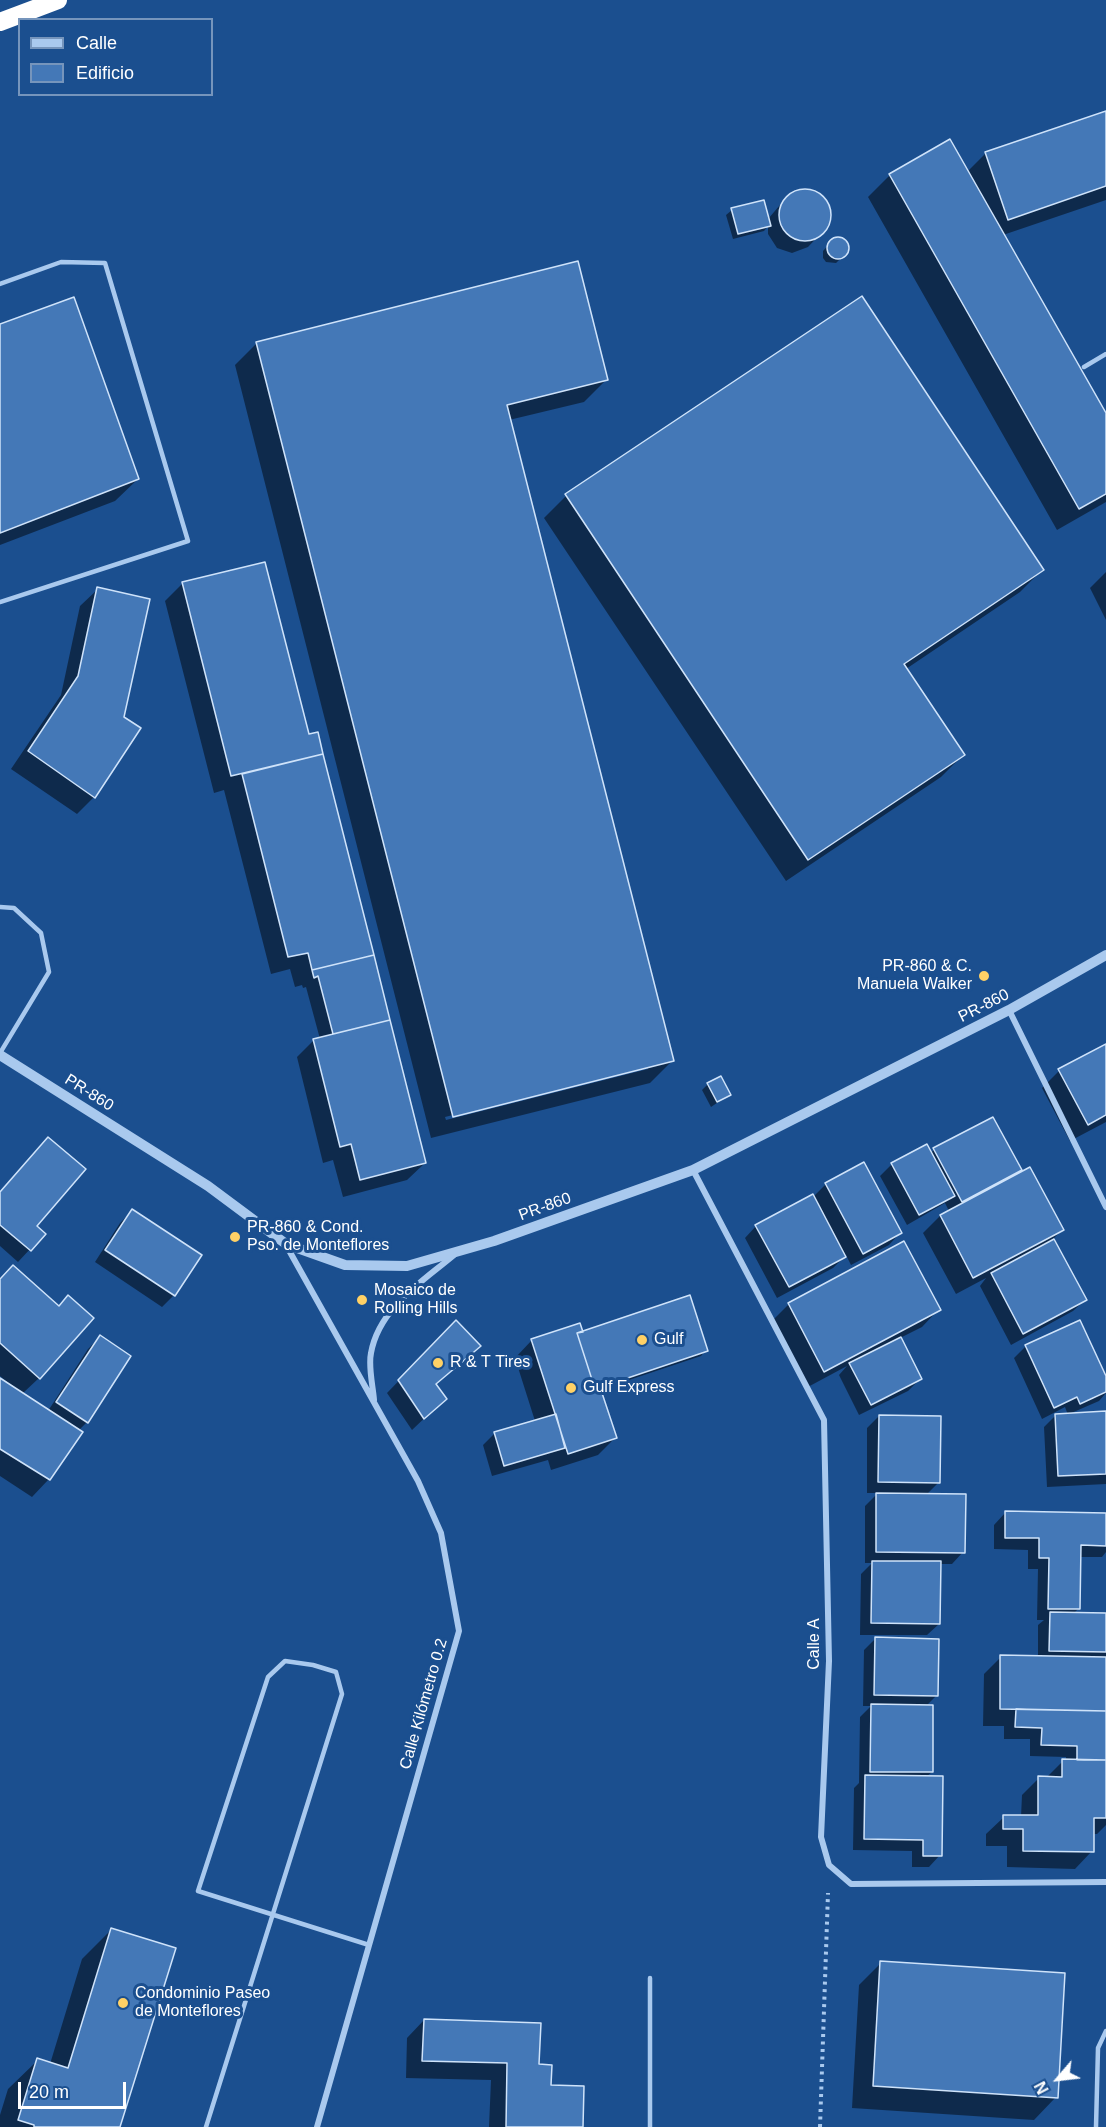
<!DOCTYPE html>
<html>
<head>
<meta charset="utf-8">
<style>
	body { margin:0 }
	#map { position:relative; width:1106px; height:2127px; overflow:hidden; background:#1b4f8f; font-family:Helvetica,sans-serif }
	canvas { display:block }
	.legend { position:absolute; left:18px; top:18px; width:195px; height:78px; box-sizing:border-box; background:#1b4f8f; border:2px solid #7695bc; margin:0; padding:8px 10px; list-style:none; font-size:18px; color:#fff }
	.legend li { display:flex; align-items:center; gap:12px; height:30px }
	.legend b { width:30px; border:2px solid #7695bc }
	.north { position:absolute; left:1028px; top:2049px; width:60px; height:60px; -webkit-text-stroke:4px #1b4f8f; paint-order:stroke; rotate:242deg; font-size:16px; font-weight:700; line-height:24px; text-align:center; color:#fff }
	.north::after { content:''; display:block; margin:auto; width:21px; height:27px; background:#fff; clip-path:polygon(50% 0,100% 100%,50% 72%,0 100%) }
	.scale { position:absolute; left:18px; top:2082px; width:108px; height:27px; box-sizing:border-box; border:3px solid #fff; border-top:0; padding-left:8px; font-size:18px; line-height:21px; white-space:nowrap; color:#fff; -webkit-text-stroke:4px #1b4f8f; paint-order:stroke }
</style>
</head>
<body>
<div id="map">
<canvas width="1106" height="2127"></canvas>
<ul class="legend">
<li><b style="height:8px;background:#a9c9ee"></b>Calle</li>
<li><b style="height:16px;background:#4478b7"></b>Edificio</li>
</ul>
<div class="north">N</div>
<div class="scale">20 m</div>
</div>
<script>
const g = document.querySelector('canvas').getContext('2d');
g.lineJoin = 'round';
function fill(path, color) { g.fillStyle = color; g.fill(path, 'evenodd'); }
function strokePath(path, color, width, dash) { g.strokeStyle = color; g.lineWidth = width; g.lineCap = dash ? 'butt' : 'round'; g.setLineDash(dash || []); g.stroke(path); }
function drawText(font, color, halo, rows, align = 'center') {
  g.font = font + ' Helvetica,sans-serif'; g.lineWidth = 6; g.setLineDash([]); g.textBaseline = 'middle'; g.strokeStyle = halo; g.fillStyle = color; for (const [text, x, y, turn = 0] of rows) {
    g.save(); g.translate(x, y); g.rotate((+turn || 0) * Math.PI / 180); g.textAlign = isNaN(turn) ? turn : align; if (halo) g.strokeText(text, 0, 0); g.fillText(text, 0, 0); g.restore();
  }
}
const shadow = new Path2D(`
	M1106 112V200L1003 235 1106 417V502L1057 530 868 197 890 175 967 172 986 153Z
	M800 190 816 192 823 197 830 213 826 228 808 247 792 253 777 248 768 234V226L764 231 733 239 726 215 732 210 768 219 786 198Z
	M833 240H842L846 244V253L836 263 826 262 823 258V251Z
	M861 298 1042 570 1020 592 906 669 963 755 941 777 786 881 544 518 566 496Z
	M0 326 138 479 115 501 0 545Z
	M257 343 606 380 584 402 509 420 672 1061 650 1083 431 1138 235 365ZM648 1066V1069L446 1120 445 1117Z
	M1106 572V620L1090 588Z
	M183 583 308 736 317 734 425 1163 407 1180 343 1197 333 1160 323 1163 297 1057 314 1040 320 1039 306 987 303 988 302 985 295 987 290 969 271 974 224 790 214 793 165 601Z
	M98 589 94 797 77 814 11 769 61 695 80 606Z
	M1106 1045V1122L1070 1141 1042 1088 1059 1071Z
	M708 1084 730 1094 711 1107 702 1090Z
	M48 1139 35 1226 44 1234 18 1262 0 1246V1192Z
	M934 1150 1020 1170 1013 1177 1062 1230 1053 1239 1085 1300 1073 1311 1011 1345 980 1286 986 1278 956 1294 923 1233 940 1216 949 1211 945 1203 907 1225 880 1176 892 1164 930 1154Z
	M826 1184 900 1233 889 1245 851 1265 846 1255 833 1268 777 1298 745 1238 756 1226 813 1197Z
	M132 1211 174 1295 162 1307 95 1262 120 1223Z
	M904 1243 939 1309 922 1327 900 1338 920 1379 908 1391 859 1415 839 1375 847 1366 806 1388 771 1322 788 1305Z
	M0 1280 39 1378 22 1394 48 1411 88 1349 100 1337 129 1356 87 1422 78 1431 49 1479 32 1497 0 1476V1379L6 1383 7 1382 0 1376Z
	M456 1322 435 1385 433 1410 412 1430 387 1393Z
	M1079 1322 1106 1380V1393L1099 1401 1069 1414 1106 1412V1484L1047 1487 1044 1427 1056 1415H1068L1065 1407 1042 1419 1014 1358 1025 1347Z
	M582 1333 706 1350 701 1356 599 1390 615 1438 598 1455 551 1470 548 1460 492 1476 483 1445 495 1433 535 1421 515 1358 532 1340Z
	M879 1416 938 1483 926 1495 963 1552 952 1564H939V1624L927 1635H860L861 1574 872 1563H865V1506L878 1493H867V1428Z
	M1005 1513 1106 1515V1552L1102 1557H1079V1608L1073 1614H1106V1825L1097 1834H1092V1851L1075 1869 1007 1867V1846H986V1834L1004 1817H1021L1022 1795 1039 1778H1046L1063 1761H1066V1757L1030 1756V1739H1004V1726H983L984 1674 1001 1657H1038V1625L1044 1620H1037L1038 1569H1028V1550L994 1549V1525Z
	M875 1639 937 1695 926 1706 932 1772 926 1777 940 1855 929 1867H912V1851L853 1850 854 1788 859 1783 860 1717 871 1706H863L864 1650Z
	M112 1929 119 2127H0V2115L8 2089 38 2060 50 2064 82 1959Z
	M881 1963 1056 2097 1034 2120 852 2108 859 1985Z
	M424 2020 538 2066 550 2086 581 2127H489L491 2080 406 2078 407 2038Z`);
const building = new Path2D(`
	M1106 111V186L1008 220 985 152Z
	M950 139 1106 413V494L1079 509 889 174Z
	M779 215a26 26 0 1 1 52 0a26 26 0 1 1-52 0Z
	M764 200 771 226 738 234 731 208Z
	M827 248a11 11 0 1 1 22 0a11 11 0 1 1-22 0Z
	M578 261 608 380 507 405 674 1061 453 1117 256 342Z
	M862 296 1044 570 904 664 965 755 808 860 565 494Z
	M74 297 139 479 0 533V324Z
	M265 562 309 734 318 732 323 754 231 776 182 582Z
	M97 587 150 599 124 717 141 728 95 798 28 751 78 676Z
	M323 754 374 955 312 970 308 953 288 957 242 774Z
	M374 955 390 1020 333 1034 318 976 314 978 312 970Z
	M390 1020 426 1163 360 1180 351 1144 340 1147 313 1039Z
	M1106 1044V1115L1088 1125 1058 1069Z
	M721 1076 731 1095 717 1102 707 1083Z
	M993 1117 1022 1170 962 1202 933 1148Z
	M48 1137 86 1169 37 1226 46 1234 31 1251 0 1225V1192Z
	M927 1144 955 1196 919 1215 891 1163Z
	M864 1162 902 1233 863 1254 825 1183Z
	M1030 1167 1064 1230 973 1278 940 1215Z
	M813 1194 846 1257 789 1287 755 1225Z
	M132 1209 202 1255 175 1296 105 1250Z
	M1054 1239 1087 1300 1023 1334 991 1273Z
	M904 1241 941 1310 824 1372 788 1303Z
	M13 1265 59 1306 68 1295 94 1318 40 1379 0 1343V1279Z
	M690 1295 708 1351 595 1389 577 1333Z
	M456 1320 481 1346 436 1384 447 1399 424 1419 398 1380Z
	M1080 1320 1106 1376V1392L1080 1404 1077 1397 1054 1408 1025 1345Z
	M580 1323 583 1332 577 1333 595 1389 600 1387 617 1438 568 1454 531 1339Z
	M100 1335 131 1356 88 1423 56 1402Z
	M901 1337 922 1379 871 1405 849 1363Z
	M0 1378 83 1432 50 1480 0 1449Z
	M1106 1411V1474L1058 1476 1055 1414Z
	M556 1414 565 1448 504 1466 494 1432Z
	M879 1415 941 1416 940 1483 878 1482Z
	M876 1493 966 1494 965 1553 876 1552Z
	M1005 1511 1106 1513V1546L1081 1545 1080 1609H1048L1049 1558H1039V1538H1005Z
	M872 1561H941L940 1624 871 1623Z
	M1050 1612 1106 1613V1652L1049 1651Z
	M875 1637 939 1639 938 1696 874 1695Z
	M1000 1655 1106 1657V1711L1000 1709Z
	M871 1704 933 1705V1772H870Z
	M1016 1709 1106 1711V1760H1077V1746L1041 1745 1042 1728 1015 1727Z
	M1062 1759 1106 1760V1818H1094V1852L1023 1851V1829H1003V1815H1038V1776L1062 1777Z
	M865 1775 943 1776 942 1856H923V1840L864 1839Z
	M111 1928 176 1948 120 2127H34V2125L18 2120 37 2058 68 2068Z
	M880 1961 1065 1973 1058 2098 873 2086Z
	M424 2019 541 2023 539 2064 552 2065 551 2085 584 2086 583 2127H506L507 2063 422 2061Z`);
const path = new Path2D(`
	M820 2127 828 1893`);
const service = new Path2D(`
	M0 284 61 262 105 263 188 541 0 602
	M1084 367 1106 354
	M0 907 14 908 41 933 49 972 0 1053
	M650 1978V2127
	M206 2127 342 1694 336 1672 313 1665 285 1661 268 1677 198 1891 369 1945
	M1096 2127 1098 2048 1106 2031`);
const minor = new Path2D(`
	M1009 1010 1106 1207
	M693 1170 824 1420 829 1661 821 1837 829 1865 851 1884 1106 1882
	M286 1245 418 1481 441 1533 459 1631 317 2127
	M374 1400C373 1386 368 1367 371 1353 379 1308 422 1282 454 1255`);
const tertiary = new Path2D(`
	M0 1055 208 1186 286 1244 345 1265 407 1266 494 1241 693 1170 1009 1010 1106 955`);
const motorway = new Path2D(`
	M0 22 58 0`);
const markers = [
	[984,976,6,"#ffd166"],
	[235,1237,6,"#ffd166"],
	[362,1300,6,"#ffd166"],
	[642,1340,6,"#ffd166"],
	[438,1363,6,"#ffd166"],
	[571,1388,6,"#ffd166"],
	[123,2003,6,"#ffd166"]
];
const poiNames = [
	["PR-860 & C.",972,967,"right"],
	["Manuela Walker",972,985,"right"],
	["PR-860 & Cond.",247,1228],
	["Pso. de Monteflores",247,1246],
	["Mosaico de",374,1291],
	["Rolling Hills",374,1309],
	["Gulf",654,1340],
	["R & T Tires",450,1363],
	["Gulf Express",583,1388],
	["Condominio Paseo",135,1994],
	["de Monteflores",135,2012]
];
const streetNames = [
	["PR-860",984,1006,-27],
	["PR-860",89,1093,32],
	["PR-860",545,1207,-20],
	["Calle A",815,1644,-90],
	["Calle Kilómetro 0.2",424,1704,-74]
];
fill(shadow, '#0007');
fill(building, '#4478b7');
strokePath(building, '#cfe3fa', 1.5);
strokePath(path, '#a9c9ee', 4, [3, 4.5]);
strokePath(service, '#a9c9ee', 4.5);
strokePath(minor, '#a9c9ee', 6);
strokePath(tertiary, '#a9c9ee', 10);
strokePath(motorway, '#fff', 18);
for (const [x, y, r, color] of markers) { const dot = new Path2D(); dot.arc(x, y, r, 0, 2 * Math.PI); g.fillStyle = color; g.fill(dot); strokePath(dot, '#1b4f8f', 2); }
drawText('16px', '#fff', '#1b4f8f', poiNames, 'left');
drawText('16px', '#fff', '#1b4f8f', streetNames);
</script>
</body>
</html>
